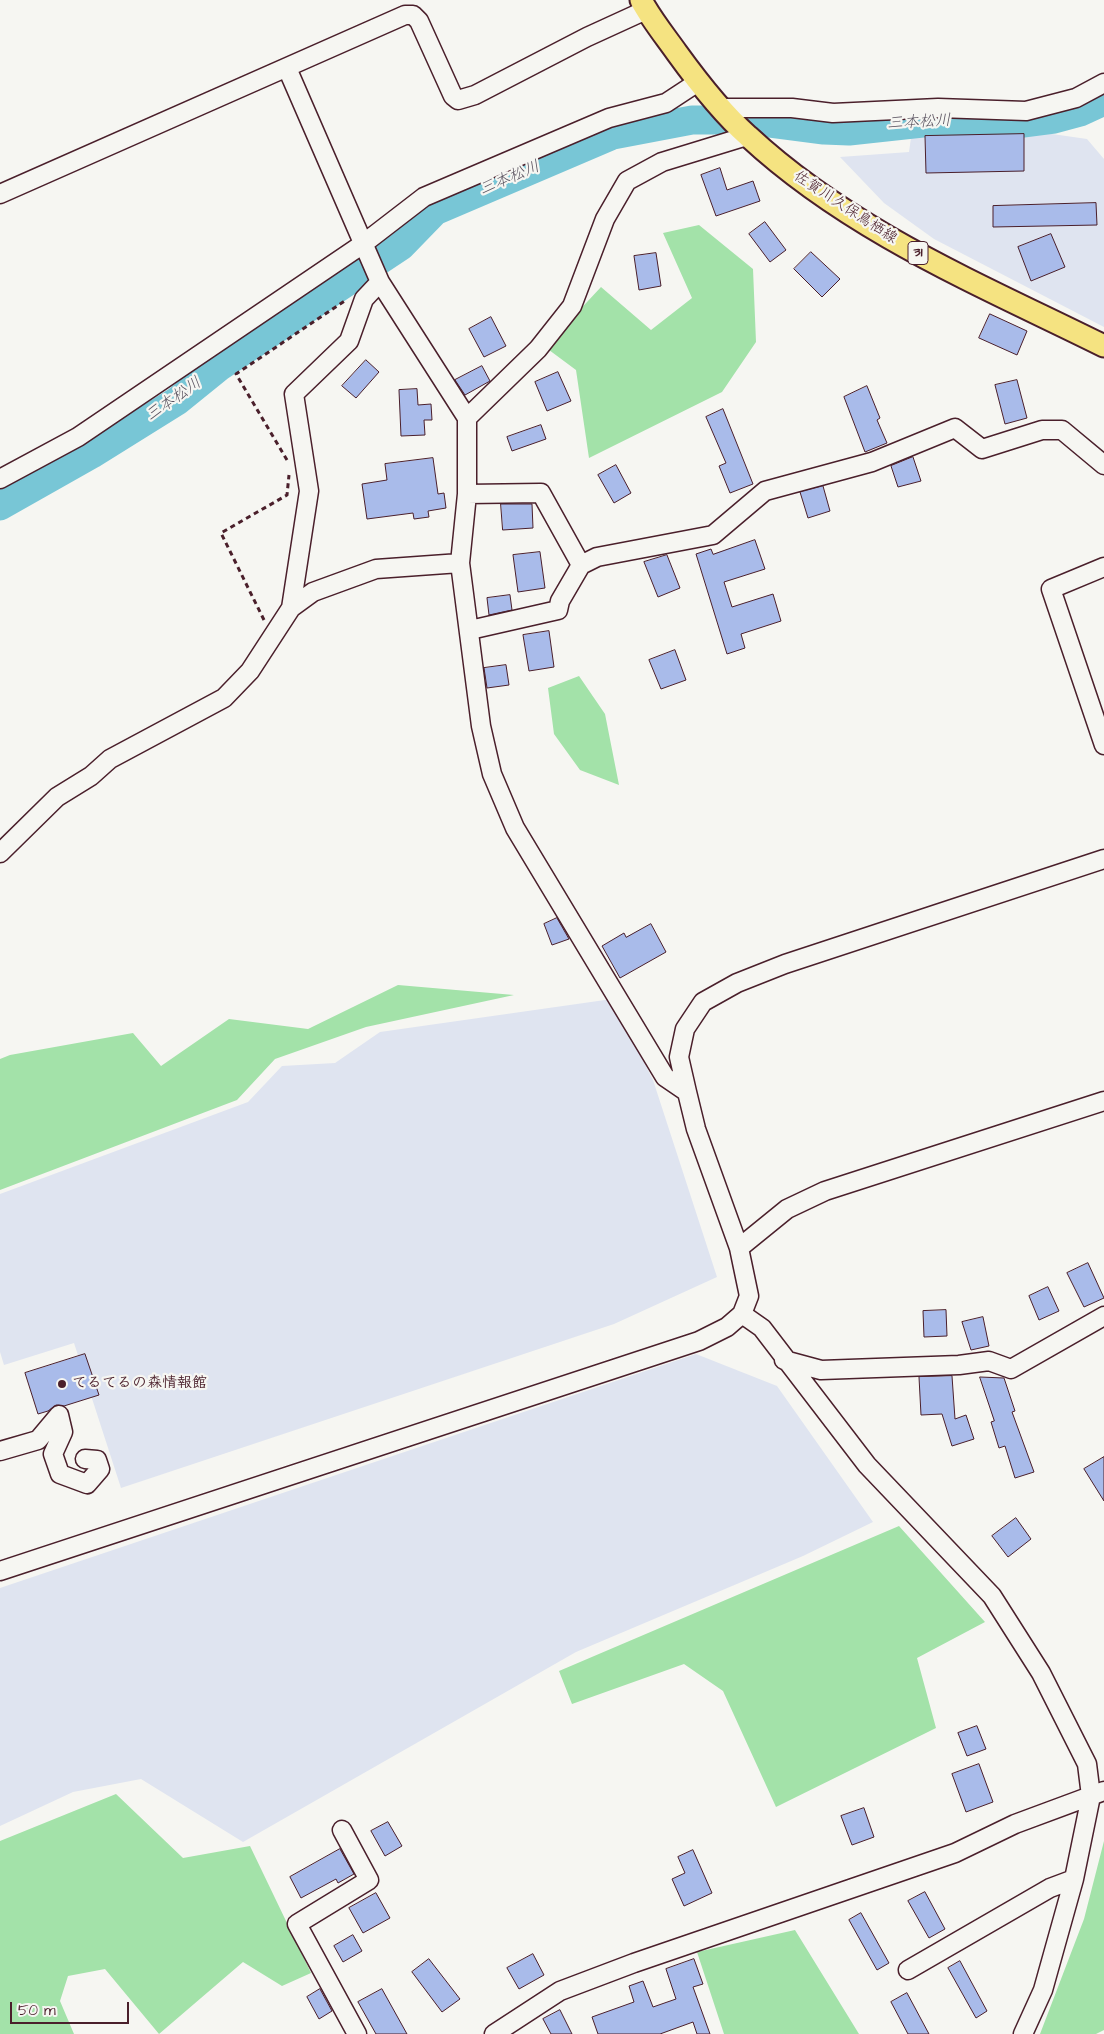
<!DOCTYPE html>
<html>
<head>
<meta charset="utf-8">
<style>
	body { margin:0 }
	#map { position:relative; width:1104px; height:2034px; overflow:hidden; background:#f6f6f2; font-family:"Architects Daughter",sans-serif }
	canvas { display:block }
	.scale { position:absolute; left:10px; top:2002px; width:119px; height:22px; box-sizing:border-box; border:2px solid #4a1f2b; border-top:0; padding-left:6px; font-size:15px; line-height:18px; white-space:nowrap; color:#4a1f2b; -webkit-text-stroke:4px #f6f6f2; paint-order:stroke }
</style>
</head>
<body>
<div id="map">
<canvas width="1104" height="2034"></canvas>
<div class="scale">50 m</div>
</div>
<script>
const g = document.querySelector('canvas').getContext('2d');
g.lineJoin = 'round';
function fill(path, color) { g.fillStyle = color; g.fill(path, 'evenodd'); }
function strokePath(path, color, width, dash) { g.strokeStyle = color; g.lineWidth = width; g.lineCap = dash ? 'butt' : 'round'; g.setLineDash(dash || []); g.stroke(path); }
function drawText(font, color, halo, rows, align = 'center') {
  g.font = font + ' "Architects Daughter","Klee One",sans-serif'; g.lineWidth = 4.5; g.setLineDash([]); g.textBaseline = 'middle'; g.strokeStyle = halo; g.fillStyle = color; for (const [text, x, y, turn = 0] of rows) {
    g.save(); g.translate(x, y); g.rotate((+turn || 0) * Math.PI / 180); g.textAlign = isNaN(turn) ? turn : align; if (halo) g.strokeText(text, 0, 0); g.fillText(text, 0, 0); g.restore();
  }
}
const built = new Path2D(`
	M1033 116 1045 133 1087 139 1104 159V327L934 239 884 203 840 157 909 152 914 117Z
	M612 999 653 1080 717 1277 614 1324 121 1488 74 1343 4 1365 0 1352V1194L248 1102 282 1066 335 1063 380 1032Z
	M696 1354 777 1386 873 1522 803 1556 576 1652 243 1842 141 1779 73 1792 0 1826V1588Z`);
const green = new Path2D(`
	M699 225 753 269 756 342 722 392 589 458 576 370 545 347 601 287 651 330 692 298 663 233Z
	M579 676 605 714 619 785 580 770 554 734 548 688Z
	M398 985 514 995 366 1027 275 1059 237 1100 0 1190V1059L10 1055 133 1033 161 1066 229 1019 308 1029Z
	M899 1526 985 1622 917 1658 936 1728 776 1807 723 1691 684 1664 572 1704 559 1671Z
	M116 1794 183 1858 250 1846 311 1973 282 1986 243 1962 159 2034 105 1969 68 1976 60 2001 74 2034H0V1841Z
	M1104 1841V2030L1096 2034H1040L1084 1919Z
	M795 1930 859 2034H724L697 1952Z`);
const river = new Path2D(`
	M0 506 92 454 177 401 219 367 401 246 435 211 613 135 692 120H747L824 130 849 131 941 121 1023 123 1054 119 1080 112 1104 101`);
const building = new Path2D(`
	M1024 134V171L926 173 925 136Z
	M720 168 727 190 753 181 760 201 716 216 701 175Z
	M1096 203 1097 225 993 227V206Z
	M765 222 786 250 770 262 749 234Z
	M1051 234 1065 267 1031 281 1018 247Z
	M811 252 840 279 822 297 794 269Z
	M656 253 661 286 639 290 634 256Z
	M990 314 1027 331 1017 355 979 338Z
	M491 317 506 346 484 357 469 329Z
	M366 360 379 372 356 398 342 386Z
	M482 366 490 381 465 395 455 380Z
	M558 372 571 401 547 411 535 382Z
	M1017 380 1027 418 1005 424 995 385Z
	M867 386 880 418 877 420 887 443 865 452 844 397Z
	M417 389 418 405 431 404 432 420H424L425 435 401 436 399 390Z
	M723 409 753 484 730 493 719 466 726 463 706 417Z
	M541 425 546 439 512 451 507 437Z
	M913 457 921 481 898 487 891 466Z
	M433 458 438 494 444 493 446 508 428 511 429 517 414 519 413 513 367 519 362 484 387 480 385 464Z
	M616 465 631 493 614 503 598 475Z
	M823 486 830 511 808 518 800 492Z
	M501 504H532L533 528 503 530Z
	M755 540 765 569 724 582 732 607 773 594 781 621 741 634 745 648 727 654 696 554 711 549 713 554Z
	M540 552 545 588 518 592 513 555Z
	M667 555 680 588 658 597 644 562Z
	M510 595 512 610 489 615 487 598Z
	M549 631 554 667 529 671 523 635Z
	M675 650 686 680 661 689 649 660Z
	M506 665 509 685 487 688 484 668Z
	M557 918 569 939 552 945 544 924Z
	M651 924 666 952 620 978 602 946 624 933 626 937Z
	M1088 1263 1104 1298 1084 1307 1067 1273Z
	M1048 1287 1059 1311 1039 1320 1029 1296Z
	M946 1310 947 1336 924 1337 923 1311Z
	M983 1317 989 1346 971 1350 962 1322Z
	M85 1354 99 1395 64 1406 56 1405 48 1411 38 1414 25 1373Z
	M952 1376 955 1419 966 1415 974 1439 952 1446 942 1414 921 1415 919 1377Z
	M980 1377 1004 1378 1015 1411 1012 1412 1034 1472 1015 1478 1005 1446 999 1448 991 1422 994 1421Z
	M1104 1457V1501L1084 1469Z
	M1016 1518 1031 1539 1008 1557 992 1536Z
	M977 1726 986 1749 967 1756 958 1733Z
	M979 1764 993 1802 966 1812 952 1774Z
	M864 1808 874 1837 852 1845 841 1816Z
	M388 1822 402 1846 385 1856 371 1831Z
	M340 1849 354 1874 338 1883 336 1879 301 1898 290 1877Z
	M693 1850 712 1893 684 1906 672 1879 685 1873 678 1857Z
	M925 1892 945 1929 929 1938 908 1901Z
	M376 1893 390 1918 363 1933 349 1908Z
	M861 1913 889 1963 877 1970 849 1920Z
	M353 1935 362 1951 343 1962 334 1946Z
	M533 1954 544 1975 519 1989 507 1968Z
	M429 1959 460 1999 442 2012 412 1972Z
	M694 1959 703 1984 693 1987 710 2034H697L693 2022 660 2034H598L592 2017 634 2002 629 1986 643 1981 653 2007 676 1999 666 1969Z
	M960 1961 987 2011 976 2018 948 1968Z
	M320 1989 332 2011 319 2019 307 1997Z
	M382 1989 407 2034H376L358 2002Z
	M907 1993 929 2034H908L891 2002Z
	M560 2010 572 2034H551L543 2019Z`);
const path = new Path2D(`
	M287 460 236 374 346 300
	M264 620 221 533 287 495 289 475`);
const minor = new Path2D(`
	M287 68 380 282 467 418
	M721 108H792L833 113 938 108 1026 111 1076 98 1104 83
	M0 194 405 15H413L419 21 453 96 458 100 475 95 587 37 646 10
	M0 479 78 437 363 244 424 197 609 118 666 103 698 82
	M467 494 541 493 581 565
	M1104 567 1051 589 1104 745
	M291 608 309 491 294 394 349 341 364 299 380 282
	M470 630 558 610 560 601 581 565 597 557 713 535 765 491 872 462 955 428 982 449 1042 430H1062L1104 465
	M0 853 57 797 91 776 110 759 224 698 250 671 291 608 313 592 376 569 460 563
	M687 1092 665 1077 515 828 492 774 481 726 460 563 467 494V418L538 349 572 306 605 219 627 181 662 162 747 136
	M739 1248 787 1209 825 1191 1104 1101
	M742 1314 762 1328 867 1465 992 1596 1041 1673 1087 1764 1091 1796 1074 1879 1043 1990 1023 2034
	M784 1360 821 1370 959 1365 989 1361 1011 1369 1104 1316
	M0 1451 38 1440 59 1415 63 1432 53 1454 60 1474 87 1484 100 1469 97 1460 85 1459
	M0 1571 699 1341 727 1327 742 1314 749 1296 739 1248 696 1129 687 1092 679 1057 685 1029 703 1002 737 983 785 964 1104 859
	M342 1830 369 1880 297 1924 357 2034
	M908 1970 1050 1888 1074 1879
	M494 2034 560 1991 634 1963 955 1853 1015 1824 1104 1791`);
const major = new Path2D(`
	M641 0C651 19 665 36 677 53 698 82 721 112 748 136 850 231 981 285 1104 346`);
const markers = [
	[62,1384,5,"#4a1f2b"]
];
const shields = [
	[918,253,20]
];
const shieldNames = [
	["31",918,253]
];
const streetNames = [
	["佐賀川久保鳥栖線",845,208,33]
];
const poiNames = [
	["てるてるの森情報館",72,1384]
];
const waterNames = [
	["三本松川",919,123,-3],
	["三本松川",510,179,-23],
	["三本松川",174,400,-35]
];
fill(built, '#dfe4f0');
fill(green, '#a3e2a9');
strokePath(river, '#78c6d6', 29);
fill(building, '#a9bbea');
strokePath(building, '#4a1f2b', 1);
strokePath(minor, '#4a1f2b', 21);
strokePath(major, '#4a1f2b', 25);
strokePath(path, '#4a1f2b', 3, [5, 4]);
strokePath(minor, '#f6f6f2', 18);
strokePath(major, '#f5e381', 21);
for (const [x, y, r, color] of markers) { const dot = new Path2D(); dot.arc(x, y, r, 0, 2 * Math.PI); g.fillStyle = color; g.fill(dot); strokePath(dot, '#f6f6f2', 2); }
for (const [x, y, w] of shields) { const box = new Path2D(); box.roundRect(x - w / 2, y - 11.5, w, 23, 4); g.fillStyle = '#f6f6f2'; g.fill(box); strokePath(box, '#4a1f2b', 1); }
drawText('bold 14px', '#4a1f2b', null, shieldNames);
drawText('15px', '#4a1f2b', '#f6f6f2', streetNames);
drawText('bold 15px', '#4a1f2b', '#f6f6f2', poiNames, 'left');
drawText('italic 16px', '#58515e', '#f6f6f2', waterNames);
</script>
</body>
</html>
